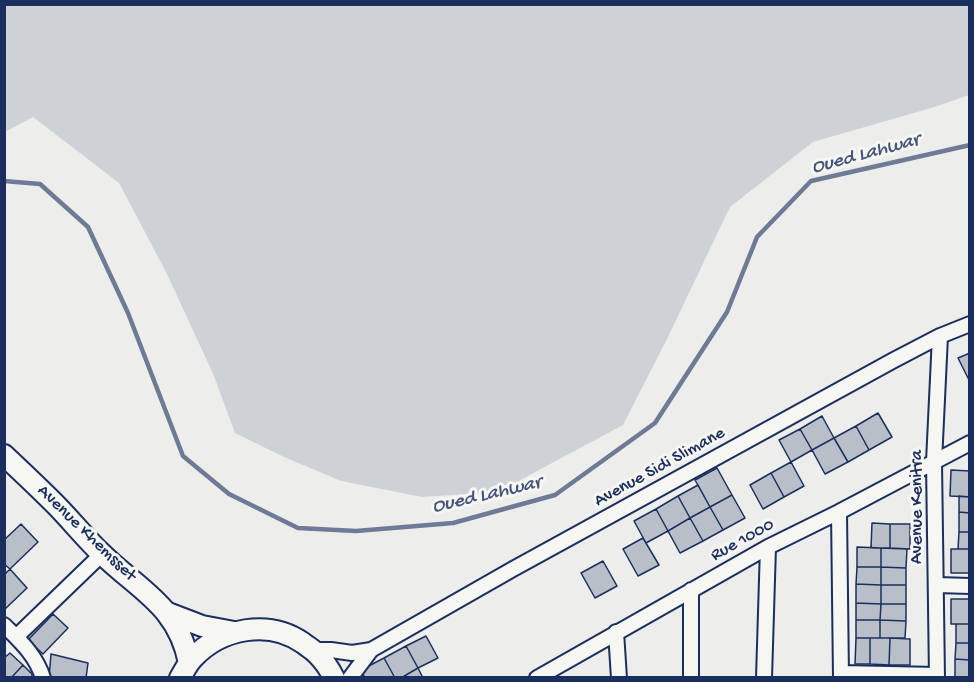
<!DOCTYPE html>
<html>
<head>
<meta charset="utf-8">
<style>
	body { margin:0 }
	#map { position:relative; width:974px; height:682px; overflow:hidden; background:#edeeec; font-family:"Gochi Hand",sans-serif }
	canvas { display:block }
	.frame { position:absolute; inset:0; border:6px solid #1b2f5e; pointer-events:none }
</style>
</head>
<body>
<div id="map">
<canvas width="974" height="682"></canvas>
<div class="frame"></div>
</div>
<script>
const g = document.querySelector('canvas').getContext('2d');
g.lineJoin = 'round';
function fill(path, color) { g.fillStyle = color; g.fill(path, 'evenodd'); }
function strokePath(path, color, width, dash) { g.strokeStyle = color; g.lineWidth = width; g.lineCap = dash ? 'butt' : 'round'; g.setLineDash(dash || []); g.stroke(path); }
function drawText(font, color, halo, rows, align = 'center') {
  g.font = font + ' "Gochi Hand",sans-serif'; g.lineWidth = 6; g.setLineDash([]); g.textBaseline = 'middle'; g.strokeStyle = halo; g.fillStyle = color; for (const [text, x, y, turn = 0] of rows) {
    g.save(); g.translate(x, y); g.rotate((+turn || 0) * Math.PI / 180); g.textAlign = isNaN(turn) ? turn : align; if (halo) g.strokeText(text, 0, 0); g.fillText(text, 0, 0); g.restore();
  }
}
const green = new Path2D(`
	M5 4 969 5V95L938 106 813 142 730 207 668 337 623 425 498 492 422 497 341 481 284 457 235 433 214 376 167 274 119 183 33 117 5 132Z`);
const stream = new Path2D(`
	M4 181 40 184 88 227 128 313 183 456 229 494 298 528 356 531 453 523 555 495 655 423 727 312 757 237 811 181 970 145`);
const building = new Path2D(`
	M970 353V382L958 358Z
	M878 413 892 437 869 450 856 426Z
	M822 416 834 438 812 450 800 429Z
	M856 426 869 450 848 462 834 438Z
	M800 429 812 450 791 462 779 440Z
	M834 438 848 462 825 474 812 450Z
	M791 462 804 486 784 497 771 473Z
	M717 468 732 495 710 507 695 480Z
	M951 470 970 471V497L950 496Z
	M771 473 784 497 763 509 750 485Z
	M698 485 710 507 690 518 678 496Z
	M732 495 745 518 723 530 710 507Z
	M678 496 690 518 668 531 656 509Z
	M959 496 970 497V513L959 512Z
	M710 507 723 530 703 541 690 518Z
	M656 509 668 531 646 543 634 521Z
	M959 512 970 513V532H959Z
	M690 518 703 541 680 553 668 531Z
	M872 523 890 524V548H871Z
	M21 524 38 542 10 569 4 564V540Z
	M890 524H910V549L890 548Z
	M959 532H970V549H958Z
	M643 538 659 565 638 576 623 549Z
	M857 547 881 548V567H857Z
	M881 548 907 549 906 568 881 567Z
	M951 549H970V573H951Z
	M603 561 617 586 595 598 581 573Z
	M857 567H881V585L856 584Z
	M881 567 906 568V585H881Z
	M10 569 27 588 4 610V575Z
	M856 584 881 585V604L856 603Z
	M881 585H906V604H881Z
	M951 599H970V624H951Z
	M856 603 881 604 880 620H856Z
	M881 604H906V621L880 620Z
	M53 614 68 628 43 654 28 640Z
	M856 620H880V638H856Z
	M880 620 906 621 905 638H880Z
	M956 624H970V643H956Z
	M426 636 438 658 418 668 406 646Z
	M856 638H870V664H855Z
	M870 638H890L889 665 870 664Z
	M890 638 910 639V665H889Z
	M956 643H970V660L955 659Z
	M406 646 418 668 401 678H395L384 658Z
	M10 653 23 665 11 678H4V658Z
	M51 654 88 663 86 678H49Z
	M384 658 395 678H365L361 670Z
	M955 659 970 660V678L955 677Z
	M23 665 32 674V678H11Z
	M418 668 423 678H401Z`);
const street = new Path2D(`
	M839 512 841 678
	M937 585 970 586
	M4 625C20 641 36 655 43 678
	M616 632 619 678
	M16 637 102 554
	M312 650H331L352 653 371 650
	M842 673 937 675
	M350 678 371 650 513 569 894 360 940 336 970 324
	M537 678 768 547 839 512 970 443
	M691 678V590
	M764 678 768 547
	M937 678 934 462 940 336`);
const secondary = new Path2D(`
	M4 455C21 471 38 487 54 503 71 520 85 538 102 554 140 591 178 606 189 663
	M168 613 202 626 234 632
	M180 678C184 671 188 663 193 658 221 628 269 619 303 643 308 647 314 650 318 655 324 661 330 670 334 678`);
const streetNames = [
	["Avenue Sidi Slimane",660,468,-29],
	["Avenue Kenitra",918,507,-90],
	["Avenue Khemsset",86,534,44],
	["Rue 1000",743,541,-29]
];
const waterNames = [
	["Oued Lahwar",866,155,-15],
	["Oued Lahwar",487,496,-13]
];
fill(green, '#ced2d7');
strokePath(stream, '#6e7a96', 4.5);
fill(building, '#b9bfc8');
strokePath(building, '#1b2f5e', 1.5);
strokePath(street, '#1b2f5e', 18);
strokePath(secondary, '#1b2f5e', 24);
strokePath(street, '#f6f6f2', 14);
strokePath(secondary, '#f6f6f2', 20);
drawText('18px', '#1b2f5e', '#f6f6f2', streetNames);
drawText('italic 20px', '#44547a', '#f6f6f2', waterNames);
</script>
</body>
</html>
